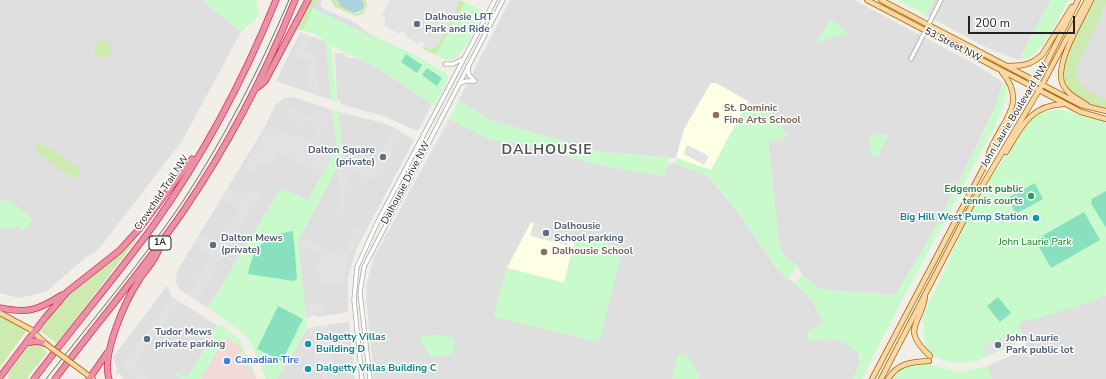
<!DOCTYPE html>
<html>
<head>
<meta charset="utf-8">
<style>
	body { margin:0 }
	#map { position:relative; width:1106px; height:379px; overflow:hidden; background:#f2efe9; font-family:"Nunito Sans",sans-serif }
	canvas { display:block }
	.scale { position:absolute; left:968px; top:16px; width:107px; height:18px; box-sizing:border-box; border:2px solid #222; border-top:0; padding-left:5px; font-size:12px; line-height:14px; white-space:nowrap; color:#222; -webkit-text-stroke:3px #fff; paint-order:stroke }
</style>
</head>
<body>
<div id="map">
<canvas width="1106" height="379"></canvas>
<div class="scale">200 m</div>
</div>
<script>
const g = document.querySelector('canvas').getContext('2d');
g.lineJoin = 'round';
function fill(path, color) { g.fillStyle = color; g.fill(path, 'evenodd'); }
function strokePath(path, color, width, dash) { g.strokeStyle = color; g.lineWidth = width; g.lineCap = dash ? 'butt' : 'round'; g.setLineDash(dash || []); g.stroke(path); }
function drawText(font, color, halo, rows, align = 'center') {
  g.font = font + ' "Nunito Sans",sans-serif'; g.lineWidth = 3; g.setLineDash([]); g.textBaseline = 'middle'; g.strokeStyle = halo; g.fillStyle = color; for (const [text, x, y, turn = 0] of rows) {
    g.save(); g.translate(x, y); g.rotate((+turn || 0) * Math.PI / 180); g.textAlign = isNaN(turn) ? turn : align; if (halo) g.strokeText(text, 0, 0); g.fillText(text, 0, 0); g.restore();
  }
}
const residential = new Path2D(`
	M0 0H202L241 32 182 141 98 250 85 258 46 292 19 298 0 293Z
	M510 0H854L969 61 1003 82 996 105 972 156 923 251 895 295 827 290 817 287 802 275 798 266 783 255 779 243 768 142 787 136 786 134 771 115 716 83H711L681 139 676 158 599 152 493 121 458 101Z
	M934 0H1051L1019 60 987 48 926 15Z
	M1106 0V101L1084 93 1073 73Z
	M300 32 326 42 331 100 276 81Z
	M335 53H343L347 58H357L378 68 432 104 419 129 417 131 384 116 343 105 337 99Z
	M293 97 332 110 337 147H333L332 150 334 152 308 201 281 188 208 308 179 289 176 283 177 271 266 125 275 105 284 98Z
	M338 112 380 122 393 127 414 140 356 250 348 278V312L319 317 314 315 306 318 298 241 343 157Z
	M449 119 491 140 519 143 598 165 664 176 667 165 675 163 708 176 739 213 777 269 788 279 795 283 813 302 824 324 807 331 816 339 823 337 848 344 858 353 860 361 853 379H374L367 308 366 286 374 257Z
	M167 286 172 297 217 325 213 332 215 333 187 378 177 373 174 374 182 379H124L118 372 115 375 117 369 113 357Z
	M1106 295V379H992L987 366 1027 349 1018 323 1088 303Z
	M349 322 355 379H334L328 324Z
	M319 326 323 379H277L307 329Z`);
const commercial = new Path2D(`
	M227 331 241 344 257 379H201Z`);
const education = new Path2D(`
	M711 83H716L748 101 711 170 676 158 684 129Z
	M531 222 554 231 576 236 564 283 507 268Z`);
const grass = new Path2D(`
	M311 0H318L303 30H295Z
	M331 0H337L338 4 357 14 363 10 362 0H366L367 5 363 14 356 16 335 7Z
	M459 0 465 2 436 55 424 49 423 47 425 44 424 47 431 50 451 20 449 18 451 14 454 15Z
	M1093 0H1106V4L1075 71C1078 86 1093 95 1106 99V109C1033 93 1073 43 1093 0Z
	M94 49a9 9 0 1 1 18 0a9 9 0 1 1-18 0Z
	M38 144 48 146 79 169 80 175 76 178 71 177 35 151V147Z
	M136 238 137 239 57 343 40 331C41 326 45 322 48 318 73 286 108 267 136 238Z
	M0 315 27 330 0 367Z
	M32 344 40 345 47 353 29 375 27 379H9L7 376 9 372 26 349Z`);
const park = new Path2D(`
	M202 0H256L259 16 241 32Z
	M897 0H934L926 15Z
	M1051 0H1069C1059 17 1041 60 1019 60Z
	M465 2 483 11C474 27 469 49 453 60H447L436 55Z
	M313 8 409 52 446 73 448 75V80L435 106 378 68 331 46 337 103 331 100 326 42 314 33 304 32 303 30Z
	M830 19 849 33 816 43Z
	M1003 82 1007 85C1005 116 985 144 971 171 935 241 896 308 862 379H853L861 358C853 343 838 341 823 337L821 341 816 339 810 342 806 339 808 336 807 331 824 323 813 302 795 283 802 275 817 287 827 290 895 295C926 246 954 194 979 142 988 123 999 103 1003 82Z
	M458 101 493 121 599 151 654 157 669 156 664 176 598 165 519 143 491 140 449 119Z
	M748 101C763 110 780 118 787 136L768 142 779 243 783 255 798 266 788 279 777 269 739 213 715 183 708 176 675 163 676 158 711 170Z
	M332 110 338 112 343 157 298 241 307 329 277 379H266L252 345 244 334 208 308 281 188 308 201 334 152V146L337 147Z
	M1054 110H1062L1106 123V295L1088 303 1018 323 1025 340C991 353 962 378 925 350L923 316 961 233 989 180 1027 124 1036 115Z
	M889 134 878 156 871 157 869 136Z
	M6 200 12 202 33 219 24 231 17 227 0 229V201Z
	M576 236 623 247 599 342 495 317 494 313 507 268 564 283Z
	M217 325H221L240 340 253 369 252 371H250L240 346 226 337 201 379H182L174 374 177 373 187 377 189 375 215 334 213 332Z
	M441 335 455 338 453 354 431 357 423 346 421 336Z
	M680 354 686 355 699 375V379H672L677 357Z
	M920 363 960 372 987 366 992 379H890C899 369 906 365 920 363Z`);
const pitch = new Path2D(`
	M406 54 422 65 417 73 401 62Z
	M427 68 442 78 437 86 422 75Z
	M1035 183 1043 199 1016 214 1007 198Z
	M1106 191V228L1091 203 1092 199Z
	M1084 212 1100 240 1051 268 1035 240Z
	M293 231 297 278 294 281 248 274C253 247 265 235 293 231Z
	M998 297 1011 313 1000 322 987 306Z
	M278 306 303 319 282 361 257 349Z`);
const parking = new Path2D(`
	M390 0H459L454 15H451L449 18 451 20 436 48 432 47 431 50 424 47 425 44 420 41 419 44 406 37 407 34 400 31 399 34 384 25 385 17 382 15Z
	M303 34 312 37 310 43 308 42 310 43 308 48 305 47V52L307 53 308 51 314 54V56L316 54 318 56 316 61 313 62 316 63V69L314 70H316L315 80H318L319 90 310 89 309 83 312 82H309V58L307 61 303 59V56L300 57 297 61 292 58 295 50 301 46 298 44 300 39 303 40 301 38Z
	M289 106 297 113 298 110 305 113V116L306 113 313 115V118L314 110H322V113L319 114 321 115 322 119 319 121H322L323 132 321 133V137H314L316 126 312 125V122L310 124 303 119 302 122 298 120V118L296 120 285 116Z
	M269 126 333 147 332 150 334 152 321 177 312 172 313 169 278 152 267 168 260 164 255 173 244 168Z
	M393 127 402 133 379 175 376 173 374 180 347 171 350 161H352L372 167Z
	M687 145 709 156 704 165 684 154Z
	M342 159 345 161 349 187 344 189 346 205 341 217 337 215 341 206 337 169Z
	M228 188 240 195 244 189 258 192 260 196 239 227 238 232 221 259 218 262 198 301 189 296 211 257 194 243 200 234 215 243 237 214 239 211 222 198Z
	M534 223 570 235 567 245 530 236Z
	M351 225 362 231 348 255 349 258 343 282 338 283V285L328 287V285H322L321 278H318L316 264 319 263 317 261 318 257 321 259 323 255 321 257 299 245 303 236 323 246V248L329 250 344 249 346 252 347 250 345 248 352 236 347 234Z
	M172 297 179 302 136 363 148 379H135L122 364Z
	M323 303 324 313 306 315V305Z
	M328 325 330 338 334 379H323L322 364 317 362 314 354 320 353 319 338 308 334 309 328Z
	M1009 335 1013 345 986 356 982 346Z`);
const plaza = new Path2D(`
	M318 0H322L320 5 323 9 352 21 375 38 313 8Z`);
const water = new Path2D(`
	M337 0H362L364 6 362 10 355 13 340 6Z`);
const minor = new Path2D(`
	M911 59 941 0
	M445 64H453L463 59
	M468 66 469 75 475 81
	M459 84 466 81H474
	M362 379 354 300 357 267 378 221 495 0
	M370 379 360 293 364 267 503 0`);
const major = new Path2D(`
	M867 0 1081 112 1106 119
	M881 0 1081 105 1106 111
	M1008 66C1022 66 1031 65 1042 55L1072 7
	M1087 105C1078 99 1068 95 1063 85 1053 65 1082 20 1091 0
	M1006 152C1022 126 1031 105 1064 104
	M989 153C1000 122 1029 105 1002 72
	M925 297C921 325 900 328 930 356
	M0 313 30 329 45 343
	M81 370 93 379
	M872 379 986 163 1048 60 1078 0
	M881 379 978 193 1042 85 1087 0
	M888 379C898 363 911 362 929 361`);
const highway = new Path2D(`
	M258 87 265 81 308 0
	M0 308C28 314 38 310 62 295
	M26 343 37 341 46 344
	M0 377 44 319 67 292 119 251 140 228 192 159
	M34 379C73 327 115 278 153 226 203 156 244 79 276 0
	M55 379C96 324 142 271 182 213 228 146 265 75 295 0
	M89 379 107 353
	M109 379C101 355 125 301 139 280 145 270 157 259 159 248`);
const tram = new Path2D(`
	M46 379C92 320 141 263 183 201 225 137 259 70 289 0`);
const majorBridge = new Path2D(`
	M46 344 81 370`);
const markers = [
	[417,24,4,"#5c6f8a"],
	[716,115,4,"#8d6e63"],
	[383,157,4,"#5c6f8a"],
	[1031,196,4,"#2e9e5b"],
	[1036,218,4,"#0f9aa8"],
	[546,233,4,"#5c6f8a"],
	[213,245,4,"#5c6f8a"],
	[544,252,4,"#8d6e63"],
	[147,339,4,"#5c6f8a"],
	[308,344,4,"#0f9aa8"],
	[998,345,4,"#5c6f8a"],
	[227,361,4,"#3f7fe0"],
	[308,369,4,"#0f9aa8"]
];
const shields = [
	[160,243,22]
];
const shieldNames = [
	["1A",160,243]
];
const serviceNames = [
	["Dalhousie LRT",425,18],
	["Park and Ride",425,30],
	["Dalton Square",375,151,"right"],
	["(private)",375,163,"right"],
	["Dalhousie",554,227],
	["School parking",554,239],
	["Dalton Mews",221,239],
	["(private)",221,251],
	["Tudor Mews",155,333],
	["private parking",155,345],
	["John Laurie",1006,339],
	["Park public lot",1006,351]
];
const streetNames = [
	["53 Street NW",953,45,27],
	["John Laurie Boulevard NW",1015,115,-59],
	["Dalhousie Drive NW",406,183,-62],
	["Crowchild Trail NW",162,193,-56]
];
const educationNames = [
	["St. Dominic",724,109],
	["Fine Arts School",724,121],
	["Dalhousie School",552,252]
];
const leisureNames = [
	["Edgemont public",1023,190],
	["tennis courts",1023,202]
];
const cultureNames = [
	["Big Hill West Pump Station",1028,218,"right"],
	["Dalgetty Villas",316,338],
	["Building D",316,350],
	["Dalgetty Villas Building C",316,369]
];
const parkNames = [
	["John Laurie Park",1035,243]
];
const shopNames = [
	["Canadian Tire",235,361]
];
const districtNames = [
	["DALHOUSIE",547,151]
];
fill(residential, '#e0dfdf');
fill(commercial, '#f2dad9');
fill(education, '#ffffe5');
fill(grass, '#cdebb0');
fill(park, '#c8facc');
fill(pitch, '#88e0be');
fill(parking, '#e2e2e2');
fill(plaza, '#dddde8');
fill(water, '#aad3df');
strokePath(minor, '#a9a9a9', 5);
strokePath(major, '#a06b00', 6);
strokePath(highway, '#dc2a67', 7);
strokePath(minor, '#fff', 3.5);
strokePath(major, '#fcd6a4', 4.5);
strokePath(highway, '#e892a2', 5.5);
strokePath(tram, '#707070', 1);
strokePath(majorBridge, '#a06b00', 6, []);
strokePath(majorBridge, '#fcd6a4', 4.5);
for (const [x, y, r, color] of markers) { const dot = new Path2D(); dot.arc(x, y, r, 0, 2 * Math.PI); g.fillStyle = color; g.fill(dot); strokePath(dot, '#fff', 1.5); }
for (const [x, y, w] of shields) { const box = new Path2D(); box.roundRect(x - w / 2, y - 7, w, 14, 3); g.fillStyle = '#fff'; g.fill(box); strokePath(box, '#222', 1); }
drawText('bold 9px', '#222', null, shieldNames);
drawText('bold 10px', '#4e5e75', '#fff', serviceNames, 'left');
drawText('10px', '#222', '#fff', streetNames);
drawText('bold 10px', '#785e54', '#fff', educationNames, 'left');
drawText('bold 10px', '#27864d', '#fff', leisureNames, 'right');
drawText('bold 10px', '#0d838f', '#fff', cultureNames, 'left');
drawText('10px', '#0c8416', '#fff', parkNames);
drawText('bold 10px', '#366cbe', '#fff', shopNames, 'left');
g.letterSpacing = '1px';
drawText('bold 14px', '#555', '#fff', districtNames);
g.letterSpacing = '0px';
</script>
</body>
</html>
